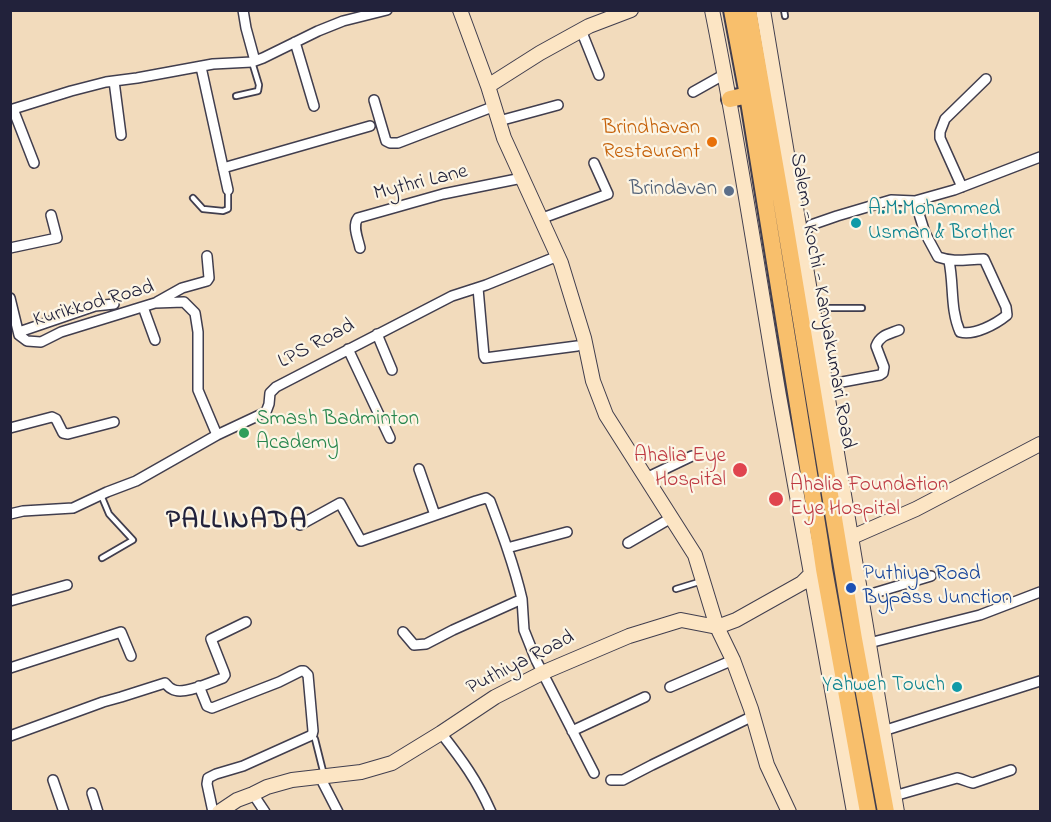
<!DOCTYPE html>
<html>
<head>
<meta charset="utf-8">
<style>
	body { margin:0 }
	#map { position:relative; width:1051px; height:822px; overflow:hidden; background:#f2dbbc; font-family:"Indie Flower",sans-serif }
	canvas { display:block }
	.frame { position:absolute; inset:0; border:12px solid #22223b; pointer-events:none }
</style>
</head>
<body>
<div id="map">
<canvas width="1051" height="822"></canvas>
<div class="frame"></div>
</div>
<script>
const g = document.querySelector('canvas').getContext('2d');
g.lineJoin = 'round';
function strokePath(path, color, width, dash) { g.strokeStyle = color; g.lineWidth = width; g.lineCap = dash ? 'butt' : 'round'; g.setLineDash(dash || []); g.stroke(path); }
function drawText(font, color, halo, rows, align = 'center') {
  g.font = font + ' "Indie Flower",sans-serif'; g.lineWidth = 4.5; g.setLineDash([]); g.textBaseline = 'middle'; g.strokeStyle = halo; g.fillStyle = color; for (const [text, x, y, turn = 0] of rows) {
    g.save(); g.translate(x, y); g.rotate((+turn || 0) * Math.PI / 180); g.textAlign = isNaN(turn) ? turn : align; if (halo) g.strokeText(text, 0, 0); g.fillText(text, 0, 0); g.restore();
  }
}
const lane = new Path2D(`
	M784 10 785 16
	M236 96 258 91 259 85 252 62
	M193 198 203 209 223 211 228 209V190
	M816 308H862
	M101 495 109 514 133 540 102 558
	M676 589 702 581
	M315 739 324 775`);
const street = new Path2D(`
	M243 10 246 28 255 61
	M581 30 599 75
	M295 42 314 106
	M201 67 228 190
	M114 81 121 135
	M693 92 725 74
	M374 100 386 141 390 143H398L495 106
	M13 109 34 163
	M10 110 71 91 106 82 137 78 213 64 252 62 263 58 318 31 343 21 387 10
	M499 121 558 105
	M223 168 370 126
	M962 187 940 138V132L945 119 986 79
	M915 201 925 233 938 257C956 263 966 259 984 259L1006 307 1007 315C996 324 974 336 960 332 950 309 954 285 949 261
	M540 219 608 194 594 163
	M801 237 811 225 837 216 891 200 915 201 954 190 1040 157
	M10 248 57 238 51 215
	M360 248C358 238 352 226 358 218L443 194 522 178
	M478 288 484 356 485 358 577 346
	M10 298 19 335 27 341 41 342 61 332 155 303 184 302 195 313 198 332V390L217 435
	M157 302 182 288 207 281 209 278 207 256
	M143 307 155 340
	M19 332 95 306 114 304
	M377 334 392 370
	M348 349 390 438
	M826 385 880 375 883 373 884 367 876 346C880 335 889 334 899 330
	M10 428 52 417 56 419 63 433 68 434 114 422
	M419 469 435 515
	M646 478 692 456
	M10 514 23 511 73 508 107 492 136 481 217 435 266 412 269 404 270 393 276 387 452 296 486 285 558 256
	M300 525 340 503 361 541 476 501 486 498 490 501C502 533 514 565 522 599
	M628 543 671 518
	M507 548 567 532
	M861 597 931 576
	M10 601 67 585
	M403 632 414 645 426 644 453 630 522 599 524 630 536 660 594 773
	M869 643 980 615 1040 592
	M10 668 121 632 131 656
	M199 686 207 706 212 708 279 682 301 671H304L308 675 313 731 312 735 243 766 216 774 208 778 207 784 213 812
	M670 687 733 660
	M572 731 645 697
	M883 731 1040 681
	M441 733C462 760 477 780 491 812
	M10 736 103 702 121 697 165 683C167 685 169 688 172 689 183 696 211 682 223 678L225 675 224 672 211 639 246 622
	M320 777 338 812
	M53 780 64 812
	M611 780H623L652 765 753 716
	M92 793 98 812
	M253 794 265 812
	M894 796 957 778C963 779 967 782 973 783L1011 770`);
const secondary = new Path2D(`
	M460 10 488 86 504 138 561 263 584 338 593 381 606 415 695 555 717 627 733 660 751 709 767 765 789 812
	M712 10C738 138 757 267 779 396 803 534 828 673 854 812
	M763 10 897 812
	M488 86 540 53 589 26 631 10
	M843 541 916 509 1040 444
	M219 812 237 800 253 794 267 787 292 780 361 772 392 763 441 733 495 697 542 673 629 636 681 620 717 627 736 620 802 583 810 575`);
const highway = new Path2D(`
	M732 10 748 95 820 542 824 569 868 812
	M748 10 781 199 854 639 886 812
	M730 99 748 95`);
const markers = [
	[712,142,6,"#e8710a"],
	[729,191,6,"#5c6f8a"],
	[856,223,6,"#0f9aa8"],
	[244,433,6,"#2e9e5b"],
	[740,470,8,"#e0444e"],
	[776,499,8,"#e0444e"],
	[851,588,6,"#1a4fb4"],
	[957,687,6,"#0f9aa8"]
];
const foodNames = [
	["Brindhavan",700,130],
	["Restaurant",700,154]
];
const streetNames = [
	["Mythri Lane",421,184,-14],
	["Salem - Kochi - Kanyakumari Road",821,301,80],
	["Kurikkod Road",94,305,-16],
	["LPS Road",317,345,-28],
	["Puthiya Road",521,664,-27]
];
const serviceNames = [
	["Brindavan",717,191]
];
const cultureNames = [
	["A.M.Mohammed",868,211],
	["Usman & Brother",868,235],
	["Yahweh Touch",945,687,"right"]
];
const leisureNames = [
	["Smash Badminton",256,421],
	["Academy",256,445]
];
const healthNames = [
	["Ahalia Eye",726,458],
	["Hospital",726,482],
	["Ahalia Foundation",790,487,"left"],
	["Eye Hospital",790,511,"left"]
];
const transitNames = [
	["Puthiya Road",863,576],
	["Bypass Junction",863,600]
];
const districtNames = [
	["PALLINADA",237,523]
];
strokePath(lane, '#413e4e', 8);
strokePath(street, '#413e4e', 12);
strokePath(secondary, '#413e4e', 16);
strokePath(highway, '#413e4e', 20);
strokePath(lane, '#fff', 4.5);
strokePath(street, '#fff', 9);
strokePath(secondary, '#fce5c4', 14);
strokePath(highway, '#f8bf6c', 16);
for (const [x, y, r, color] of markers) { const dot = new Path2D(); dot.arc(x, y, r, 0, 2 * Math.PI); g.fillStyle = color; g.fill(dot); strokePath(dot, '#fcf5e5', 2); }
drawText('21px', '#c56008', '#fcf5e5', foodNames, 'right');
drawText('21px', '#22223b', '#fcf5e5', streetNames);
drawText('21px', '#4e5e75', '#fcf5e5', serviceNames, 'right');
drawText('21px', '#0d838f', '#fcf5e5', cultureNames, 'left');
drawText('21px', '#27864d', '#fcf5e5', leisureNames, 'left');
drawText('21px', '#be3a42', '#fcf5e5', healthNames, 'right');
drawText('21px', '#164399', '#fcf5e5', transitNames, 'left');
g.letterSpacing = '1.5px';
drawText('bold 27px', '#22223b', '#fcf5e5', districtNames);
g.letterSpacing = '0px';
</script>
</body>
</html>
